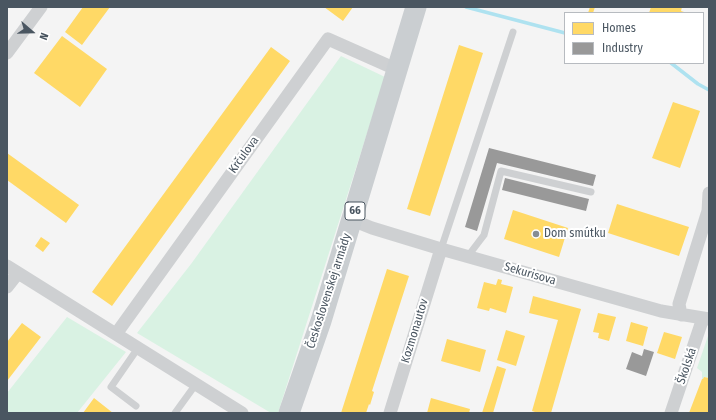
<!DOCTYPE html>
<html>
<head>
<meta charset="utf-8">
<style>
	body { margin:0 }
	#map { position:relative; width:716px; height:420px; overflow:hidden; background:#f4f4f4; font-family:"Fira Sans Condensed",sans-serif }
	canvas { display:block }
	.frame { position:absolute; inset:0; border:8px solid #4a5661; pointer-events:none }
	.legend { position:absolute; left:564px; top:12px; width:140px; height:52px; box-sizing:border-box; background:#fff; border:1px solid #b7bbc0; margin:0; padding:5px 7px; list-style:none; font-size:12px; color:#4a5661 }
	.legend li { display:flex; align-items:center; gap:8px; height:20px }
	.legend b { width:20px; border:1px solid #b7bbc0 }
	.north { position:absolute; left:12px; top:12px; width:40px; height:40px; -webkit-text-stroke:3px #fff; paint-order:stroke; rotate:110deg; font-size:11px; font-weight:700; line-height:16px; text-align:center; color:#4a5661 }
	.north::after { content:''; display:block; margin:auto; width:14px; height:18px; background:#4a5661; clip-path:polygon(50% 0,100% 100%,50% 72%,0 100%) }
</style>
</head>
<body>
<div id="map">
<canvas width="716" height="420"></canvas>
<div class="frame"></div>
<ul class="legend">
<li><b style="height:11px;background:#ffd966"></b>Homes</li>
<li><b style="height:11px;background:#999"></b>Industry</li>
</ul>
<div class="north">N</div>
</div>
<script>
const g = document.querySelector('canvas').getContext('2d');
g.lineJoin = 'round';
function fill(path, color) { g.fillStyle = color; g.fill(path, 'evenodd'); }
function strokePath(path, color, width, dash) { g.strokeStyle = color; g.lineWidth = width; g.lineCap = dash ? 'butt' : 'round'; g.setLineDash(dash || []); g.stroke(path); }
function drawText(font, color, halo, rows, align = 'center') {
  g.font = font + ' "Fira Sans Condensed",sans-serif'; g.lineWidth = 4; g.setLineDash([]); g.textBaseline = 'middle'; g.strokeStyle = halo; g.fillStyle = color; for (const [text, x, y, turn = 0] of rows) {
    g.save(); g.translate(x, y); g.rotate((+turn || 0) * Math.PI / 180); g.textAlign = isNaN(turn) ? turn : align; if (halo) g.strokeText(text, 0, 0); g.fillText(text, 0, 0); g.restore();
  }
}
const green = new Path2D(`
	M341 56 385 77 278 413H271L137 333 191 264Z
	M67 317 126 352 77 413H7V393Z
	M709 333V378L704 377 703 379H702V372L697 368Z`);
const homes = new Path2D(`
	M83 7H110L82 45 65 32Z
	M324 7H353L343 21Z
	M590 7H595L593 13H588Z
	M651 7H682L681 11 687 13H649Z
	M62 36 107 69 80 107 34 73Z
	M459 45 483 53 430 216 407 209Z
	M271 47 290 61 112 306 92 292Z
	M673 102 700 111 680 168 652 158Z
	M7 153 79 205 66 223 7 180Z
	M617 204 689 227 679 256 608 233Z
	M513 210 568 228 559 257 504 239Z
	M41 237 50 243 43 252 35 246Z
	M387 269 409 276 372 391 374 392 370 405 369 404 366 413H341Z
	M498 279 502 280 501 284 513 287 506 313 490 308 489 311 477 308 484 282 496 285Z
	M533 296 581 309 551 413H538L532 411 558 320 529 313Z
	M598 313 616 317 609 341 598 338 599 333 593 332Z
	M631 322 648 327 643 346 626 341Z
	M22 323 41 337 7 381V342Z
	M506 330 525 336 516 366 497 360Z
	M664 332 682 337 675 359 657 353Z
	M447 339 486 350 480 372 441 361Z
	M497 366 506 369 493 413H482Z
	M704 377 709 378V413H689L702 379H703Z
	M94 398 113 413H83Z
	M431 398 470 409 469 413H427Z`);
const industry = new Path2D(`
	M489 148 596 175 593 186 497 163 477 231 465 227Z
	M505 178 589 199 586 211 502 190Z
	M644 349 654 352 646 376 626 369 632 352 642 356Z`);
const stream = new Path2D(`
	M466 7 565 33
	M671 63 698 84 709 90`);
const service = new Path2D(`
	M441 249 513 32
	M468 256 484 235 501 171 591 192
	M136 406 111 387 138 348
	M175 413 196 384`);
const minor = new Path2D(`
	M7 53 41 7
	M352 220 372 228 441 249 661 311 709 319
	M7 266 242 413
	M7 287 18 273
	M681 315 679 304 708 211 709 193
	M116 334 328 39 398 70
	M390 413 441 249
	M671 413 703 318`);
const primary = new Path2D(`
	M289 413 321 321 416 7`);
const markers = [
	[536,234,4,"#868d94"]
];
const shields = [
	[355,211,20]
];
const shieldNames = [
	["66",355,211]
];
const streetNames = [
	["Krčulova",244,155,-54],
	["Sekurisova",530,274,16],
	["Československej armády",329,291,-72],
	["Kozmonautov",415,331,-73],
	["Školská",687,366,-71]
];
const poiNames = [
	["Dom smútku",544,234]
];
fill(green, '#d9f2e3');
fill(homes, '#ffd966');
fill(industry, '#999');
strokePath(stream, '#aee2f0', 3.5);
strokePath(service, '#ced0d2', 7);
strokePath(minor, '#ced0d2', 13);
strokePath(primary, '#caced1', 21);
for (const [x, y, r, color] of markers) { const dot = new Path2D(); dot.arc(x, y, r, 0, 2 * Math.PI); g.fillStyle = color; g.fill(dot); strokePath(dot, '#fff', 1.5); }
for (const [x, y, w] of shields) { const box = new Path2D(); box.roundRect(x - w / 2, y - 9, w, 18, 3); g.fillStyle = '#fff'; g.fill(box); strokePath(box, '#4a5661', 1); }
drawText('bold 11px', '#4a5661', null, shieldNames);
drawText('12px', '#4a5661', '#fff', streetNames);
drawText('12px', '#4a5661', '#fff', poiNames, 'left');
</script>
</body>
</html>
